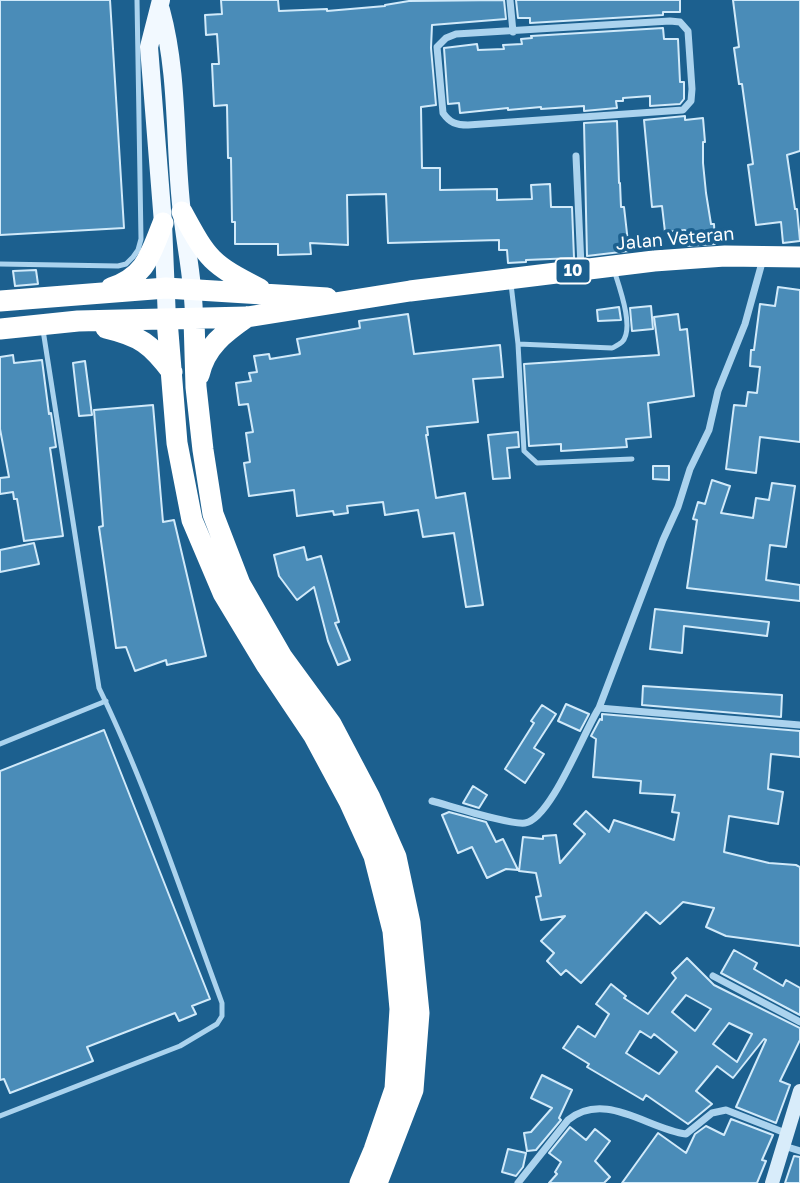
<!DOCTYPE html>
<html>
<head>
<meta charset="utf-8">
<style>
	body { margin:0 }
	canvas { display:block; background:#1c608f }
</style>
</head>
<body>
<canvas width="800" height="1183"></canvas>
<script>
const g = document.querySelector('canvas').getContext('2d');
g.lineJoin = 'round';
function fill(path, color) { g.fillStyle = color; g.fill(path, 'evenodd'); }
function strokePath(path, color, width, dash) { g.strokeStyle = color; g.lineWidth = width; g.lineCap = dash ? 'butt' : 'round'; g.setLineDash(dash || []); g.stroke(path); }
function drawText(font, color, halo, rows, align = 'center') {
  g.font = font + ' "Golos Text",sans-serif'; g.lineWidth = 7; g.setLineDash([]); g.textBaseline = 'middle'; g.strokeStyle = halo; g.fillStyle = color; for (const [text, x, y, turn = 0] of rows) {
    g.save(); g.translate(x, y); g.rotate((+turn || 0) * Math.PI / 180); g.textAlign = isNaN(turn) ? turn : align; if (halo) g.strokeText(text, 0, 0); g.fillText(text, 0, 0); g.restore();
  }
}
const building = new Path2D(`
	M0 0H110L124 228 0 235Z
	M221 0H278L279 11 327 9V11L385 6V5L409 1 504 0 506 19 432 25 431 48 436 105 421 107 422 168H440V190L497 189V200L532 199 531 185 550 184 551 207H572L574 258 526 260V262L508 263 507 250H499V240L388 243 386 194 347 195 348 245 310 243 311 254 278 255V244H235V222H232L231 158H228L227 105 214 106 212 64H219L217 34 206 35 205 15 222 14Z
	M516 0H680V12H663V15L530 23V18H518Z
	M733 0H800V151L787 155 795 209H797L800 241 783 243 781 222 756 225 748 165 753 164 742 84H739L734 48 739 47Z
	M663 28 664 39H678L680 82H684V99L680 104 650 106V96L623 98V101H616L617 108 584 111V106L541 109V107L508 110V108L460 113 459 103 448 104 444 48 477 44 478 50 504 49 503 45 522 44 521 39 532 38 531 36Z
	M685 116V120L703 118 705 142H703V163L706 193 711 224H714L715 244 687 246 685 230 665 232 662 206 652 207 644 120Z
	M617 121 619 183H620L621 207H624L629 251 587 256 584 123Z
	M36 270 38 284 15 286 13 271Z
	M778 287 800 290V442L760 437 756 473 726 469 734 405 746 406 748 392 757 393 760 367 750 366 751 350H754L760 304 775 306Z
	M651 306 653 329 632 331 630 308Z
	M619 307 621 320 598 321 597 310Z
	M408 314 414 354 500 345 503 377 473 379 478 422 427 427 428 435H426L436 498 465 493 483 605 466 607 454 533 423 537 418 510 385 515 383 502 347 506 348 513 334 515 333 511 297 516 294 490 249 496 244 463 250 462 246 433 253 432 248 404 239 405 236 383 251 381 249 373 257 372 254 356 269 354 270 359 300 354 297 339 360 328 359 321Z
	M678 314 680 330 687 329 694 396 648 403 651 437 626 439 627 447 561 451V444L529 446 524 364 659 355 654 317Z
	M13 355 14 363 42 360 49 414 51 413 56 447 50 448 63 536 24 541 17 499H14L13 492 0 494V478L9 477 0 429V357Z
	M85 361 92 415 79 416 73 363Z
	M153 405 163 522 174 520 206 656 167 665 166 660 135 671 126 647 116 648 99 527 103 526 94 410Z
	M518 432 519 447 507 448 510 478 493 479 488 435Z
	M653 466H669V480L653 479Z
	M712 480 730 486 721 513 753 518 756 498 769 500 772 483 795 486 786 547 770 545 766 580 800 585V601L687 588 697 520 693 519 698 502 705 504Z
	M34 543 39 564 0 572V550Z
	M304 547 307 560 321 556 339 622 335 623 350 660 338 665 328 641 314 587 297 600 279 576 274 555Z
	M655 609 769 622 767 636 684 626 682 653 650 649Z
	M643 686 782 695 781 717 642 705Z
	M566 704 589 714 580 731 558 721Z
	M542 705 556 714 534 748 544 754 525 783 505 769 534 723 531 721Z
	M602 714 800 731V757L771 754 768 789 783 792 778 824 729 816 724 852 769 863 796 865 800 867V946L726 936 706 927 714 908 683 902 660 924 646 912 581 983 566 970 561 975 547 961 554 953 541 941 565 916 541 920 536 897 541 896 536 873 519 871 523 837 543 839V836L556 835 560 863 585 834 574 824 586 811 609 832 614 820 674 840 679 813 672 812 675 795 640 793 641 781 593 777 596 739 591 736 600 719 602 720Z
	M104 730 210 999 192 1006 196 1014 179 1021 175 1013 87 1047 93 1061 10 1093 4 1079 0 1080V771Z
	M473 786 487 795 479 808 463 803Z
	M449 812 486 822 496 842 503 839 518 870 506 869 487 878 472 847 458 853 442 815Z
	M734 950 757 963 754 969 783 986 786 980 800 988V1015L721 973Z
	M687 958 714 985 800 1028V1040L780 1081 790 1085 776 1123 736 1107 766 1040 764 1039 733 1078 717 1066 696 1091 712 1104 688 1124 646 1095 643 1100 587 1067 589 1064 563 1048 578 1026 595 1037 609 1014 596 1004 611 984 626 996 624 998 648 1014 676 978 672 973ZM686 995 711 1009 695 1031 672 1012ZM729 1023 752 1034 737 1062 713 1044ZM640 1031 651 1038 654 1034 677 1052 659 1074 626 1053Z
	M542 1075 572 1090 559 1118 561 1120 536 1150 527 1151 524 1133 531 1132 552 1108 531 1098Z
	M731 1119 773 1135 762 1160 766 1161 757 1183H622L658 1133 686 1153 695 1134 706 1126 724 1135Z
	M570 1127 586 1140 595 1129 610 1141 595 1161 610 1177 604 1183H549L557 1174 555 1172 561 1162 549 1153Z
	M508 1149 526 1153 523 1167 516 1176 502 1172Z
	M794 1156 800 1157V1183H785Z`);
const lane = new Path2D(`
	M0 264 118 266 126 264 133 257 138 250 141 239 137 0
	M511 284 518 344 524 451 537 463 632 459
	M518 344 612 348C613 348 621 343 622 342 635 329 619 286 614 270
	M0 744 106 701
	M0 1116 180 1046 217 1024 222 1016V1003C183 898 148 789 99 688L43 330`);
const street = new Path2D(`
	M510 0 513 32
	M670 21 680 22 688 31 692 89 691 101 683 110 468 125C456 125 450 123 443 113L437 47 446 38 456 34Z
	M576 156 581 266
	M599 708 663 540 678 507 690 469 709 430 718 391 745 324 763 259
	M432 801C451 806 510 825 525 823 551 819 584 731 599 708L800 725
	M713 976 800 1022
	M784 1146 800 1151
	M518 1183 568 1120C605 1090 648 1129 686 1134L712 1113 726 1110 788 1134`);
const secondary = new Path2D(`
	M772 1183 800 1091`);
const primary = new Path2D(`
	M161 0 149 47 163 223 167 320
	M161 10C179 76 174 146 182 213 186 249 194 283 194 319`);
const highway = new Path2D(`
	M182 212C208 260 211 264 260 289
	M111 288C146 276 150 255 163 223
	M0 301 166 288 327 298
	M194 319 196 387 203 450 213 514 240 584 282 657 331 724 370 798 396 857 410 923 419 1013 413 1090 377 1183
	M167 320 177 443 192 520 223 593 267 666 314 736 349 801 374 856 393 931 400 1009 395 1089 374 1150 360 1183
	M106 328C140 336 151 344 172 372
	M0 329 78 321 247 317 410 291 654 261 725 256 800 257
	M199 375C205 347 224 333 247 317`);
const shields = [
	[573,271,35]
];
const shieldNames = [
	["10",573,271]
];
const streetNames = [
	["Jalan Veteran",675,239,-5]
];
fill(building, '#4a8cb8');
strokePath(building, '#d1eafa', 2);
strokePath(lane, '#abd3ee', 5);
strokePath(street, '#abd3ee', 7);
strokePath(secondary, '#d8ecfa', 14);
strokePath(primary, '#f2f9ff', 18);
strokePath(highway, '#fff', 21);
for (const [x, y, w] of shields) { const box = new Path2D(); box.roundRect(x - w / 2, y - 12.5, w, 25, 5); g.fillStyle = '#1c608f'; g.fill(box); strokePath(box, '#fff', 2); }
drawText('bold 16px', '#fff', null, shieldNames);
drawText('18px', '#fff', '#1c608f', streetNames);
</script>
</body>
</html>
